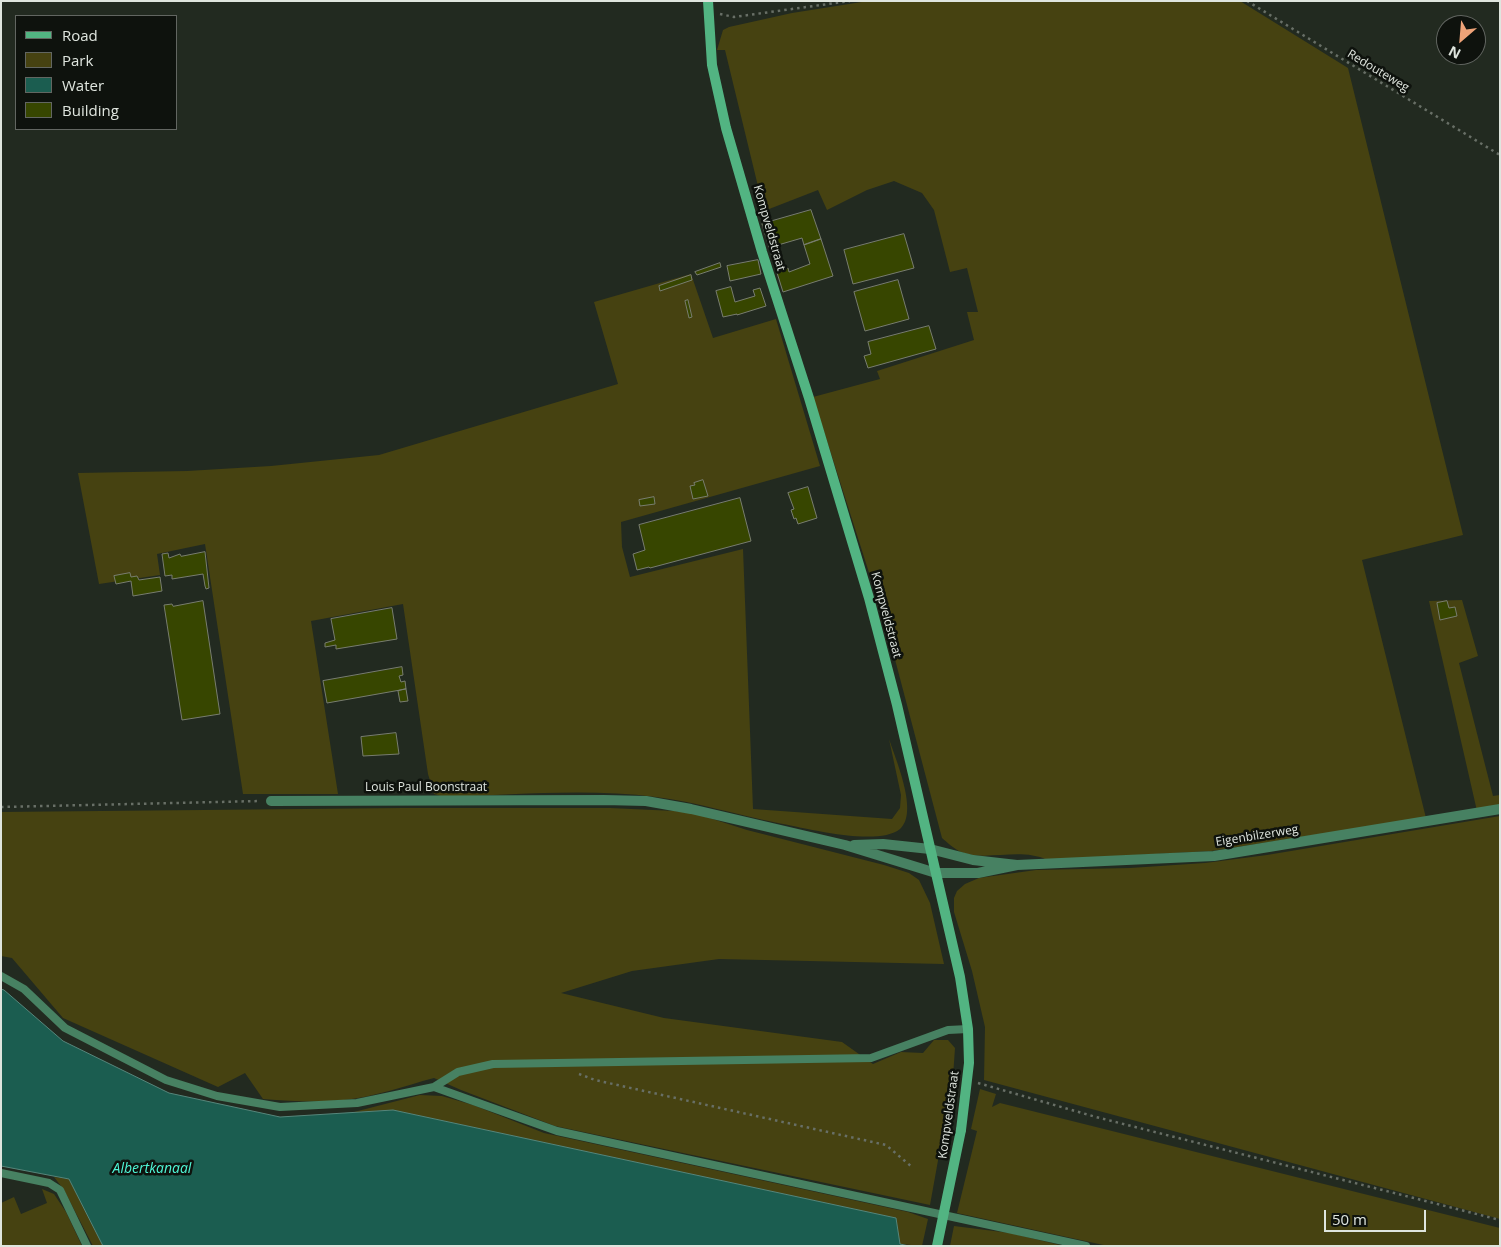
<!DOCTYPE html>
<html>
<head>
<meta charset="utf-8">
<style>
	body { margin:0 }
	#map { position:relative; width:1501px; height:1247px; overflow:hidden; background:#222a20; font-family:"Open Sans",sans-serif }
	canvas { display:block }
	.frame { position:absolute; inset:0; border:2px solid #dfe5de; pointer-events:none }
	.legend { position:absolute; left:15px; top:15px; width:162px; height:115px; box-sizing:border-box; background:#0e120d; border:1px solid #626661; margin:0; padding:6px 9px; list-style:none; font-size:15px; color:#dfe5de }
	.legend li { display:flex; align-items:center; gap:10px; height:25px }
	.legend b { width:25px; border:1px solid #626661 }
	.north { position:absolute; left:1436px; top:15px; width:50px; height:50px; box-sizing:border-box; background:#0e120d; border:1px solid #626661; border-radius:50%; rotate:207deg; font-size:14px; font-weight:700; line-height:20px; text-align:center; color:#dfe5de }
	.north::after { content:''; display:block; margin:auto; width:18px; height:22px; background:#efa378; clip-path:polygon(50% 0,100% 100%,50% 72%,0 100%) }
	.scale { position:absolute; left:1324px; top:1210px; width:102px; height:22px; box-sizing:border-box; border:2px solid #dfe5de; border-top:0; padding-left:6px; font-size:15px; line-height:18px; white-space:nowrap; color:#dfe5de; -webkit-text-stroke:4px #0e120d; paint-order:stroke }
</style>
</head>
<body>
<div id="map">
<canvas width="1501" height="1247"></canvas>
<div class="frame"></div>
<ul class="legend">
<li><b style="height:6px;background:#52b482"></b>Road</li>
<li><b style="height:14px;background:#464211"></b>Park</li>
<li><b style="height:14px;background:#1b5d50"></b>Water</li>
<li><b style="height:14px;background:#374600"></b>Building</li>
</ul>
<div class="north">N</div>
<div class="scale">50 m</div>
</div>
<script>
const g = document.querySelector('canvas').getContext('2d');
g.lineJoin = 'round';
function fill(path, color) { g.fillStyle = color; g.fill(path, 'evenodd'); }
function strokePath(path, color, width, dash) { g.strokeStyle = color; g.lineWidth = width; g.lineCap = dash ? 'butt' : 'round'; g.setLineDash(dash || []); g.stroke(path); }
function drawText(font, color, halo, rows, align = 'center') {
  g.font = font + ' "Open Sans",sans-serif'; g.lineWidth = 5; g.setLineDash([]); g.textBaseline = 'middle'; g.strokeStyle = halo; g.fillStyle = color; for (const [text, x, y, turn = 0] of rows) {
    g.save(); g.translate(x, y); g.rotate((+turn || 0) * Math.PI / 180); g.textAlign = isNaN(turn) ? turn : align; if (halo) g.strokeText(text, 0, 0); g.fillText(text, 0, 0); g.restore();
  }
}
const green = new Path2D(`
	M868 1H1240L1348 68 1463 535 1362 560 1426 818 1211 851 1047 860C1020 847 986 862 961 852 954 849 947 842 942 838L887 629 813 397 880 379 877 371 974 340 967 312H978L967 268 950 272 934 210 922 193 894 181 867 190 827 210 818 190 764 211 725 50H717L723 30 729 27 792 13Z
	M691 274 713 338 776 319 820 466 621 522 622 547 630 577 743 549 753 809 892 819 900 808 901 795 889 739C896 760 919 813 900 829 878 847 805 828 778 823 737 815 697 802 656 797 586 788 514 795 444 797L434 794 428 774 403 604 311 621 338 794H243L205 544 157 554 160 575 99 584 78 473 187 471 271 466 379 455 618 384 594 302Z
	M1462 600 1478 656 1459 663 1493 796 1500 795V806L1477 811 1429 601Z
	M404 808H610L675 811 697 814 747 830 884 865 909 873 919 880 930 903 944 964 719 959 632 971 561 993 664 1018 842 1042 873 1064 901 1052 923 1053 934 1040H948L955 1048 953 1077 930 1205 555 1126 461 1090 434 1078C404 1086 374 1097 344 1100 317 1103 290 1101 263 1099L245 1073 218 1087 63 1018 12 958 1 956V812Z
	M1500 816V1219L984 1080 985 1027 972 971 954 912V898L957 891 965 884 979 878 1036 870 1130 868 1205 863 1267 855Z
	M980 1089 996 1094 992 1107 1000 1103 1500 1228V1246H1108L957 1213 977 1131 971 1129Z
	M420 1095 442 1096 473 1105 544 1133 908 1212 928 1219 922 1246 900 1244 896 1218 393 1110 354 1112Z
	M54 1177 69 1179 103 1246H93L64 1190Z
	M42 1189 54 1194 66 1212 82 1246H1V1203L14 1197 21 1214 47 1203Z
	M954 1226 1010 1233 1064 1246H950Z`);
const water = new Path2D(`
	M1 989 4 990 63 1041 169 1093 280 1117 393 1110 896 1218 900 1244 909 1246H103L69 1179 1 1166Z`);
const building = new Path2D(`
	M811 210 821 239 804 245 802 238 778 245 782 261 774 263 762 224Z
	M904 234 914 268 853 284 844 250Z
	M821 239 833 276 783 292 774 263 783 261 785 269 788 268 789 272 810 264 804 245Z
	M758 260 761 274 730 281 727 266Z
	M720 263 721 267 697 275 695 272Z
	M691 275 692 280 660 291 659 286Z
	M898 280 909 319 865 331 854 292Z
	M731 287 735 302 755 296 753 290 760 288 766 306 737 315V314L723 317 716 291Z
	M688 300 692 317 689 318 685 301Z
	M929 326 936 349 868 368 864 356 871 354 868 342Z
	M703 480 708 496 693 499 690 486 695 485 694 483Z
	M808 487 817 518 798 524 796 518 794 519 791 510 794 509 788 493Z
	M654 497 655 504 640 506 639 500Z
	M740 498 751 541 650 568 649 567 637 570 633 554 645 550 639 525Z
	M205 552 209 588 206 589 205 586 203 574 172 579V575L165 576 162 554 168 553 169 558 180 554 181 556Z
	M130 573 131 577 137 576 139 580 160 577 162 591 133 596 131 581 116 584 114 576Z
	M203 601 220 714 182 720 164 605 172 604 173 606Z
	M1447 601 1449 608 1455 607 1457 616 1440 620 1437 603Z
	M392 608 397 639 336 649V645L325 647V643L335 640 331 619Z
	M402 667 403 675 399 676 401 682 405 681 406 689 327 703 323 681Z
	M406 689 408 701 400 702 398 691Z
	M396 733 399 754 363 756 361 737Z`);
const path = new Path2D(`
	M1247 1 1500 155
	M720 14 734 17 850 1
	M1 807 260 801
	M579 1074 595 1080 886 1145 912 1167
	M978 1083 1096 1117 1500 1220`);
const lane = new Path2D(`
	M1 976 24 989 65 1028 166 1080 217 1096 280 1107 357 1103 434 1087 458 1072 493 1064 871 1058 948 1030 968 1029
	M434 1087 557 1131 1086 1246
	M1 1173 49 1183 60 1190 87 1246`);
const street = new Path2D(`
	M271 801 604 800 646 801 691 809 845 845 936 873H978L1017 865
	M854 845 883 844 930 849 973 860 1017 865 1214 856 1500 809`);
const secondary = new Path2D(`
	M708 1 712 65 726 128 762 252 809 398 869 598 897 705 960 977 968 1029 969 1063 961 1130`);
const secondaryBridge = new Path2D(`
	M937 1246 961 1130`);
const streetNames = [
	["Redouteweg",1378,71,31],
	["Kompveldstraat",769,228,74],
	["Kompveldstraat",886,615,75],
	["Louis Paul Boonstraat",426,788],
	["Eigenbilzerweg",1257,836,-9],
	["Kompveldstraat",949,1115,-82]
];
const waterNames = [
	["Albertkanaal",152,1169]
];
fill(green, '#464211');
fill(water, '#1b5d50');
strokePath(water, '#56867b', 1);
fill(building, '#374600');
strokePath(building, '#787d6f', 1);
strokePath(path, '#686f66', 2.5, [2.5, 4]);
strokePath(lane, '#478162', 8);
strokePath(street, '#478162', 10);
strokePath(secondary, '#52b482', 10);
strokePath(secondaryBridge, '#52b482', 10);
drawText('12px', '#dfe5de', '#0e120d', streetNames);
drawText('italic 14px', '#4ff7d7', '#0e120d', waterNames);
</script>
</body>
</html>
